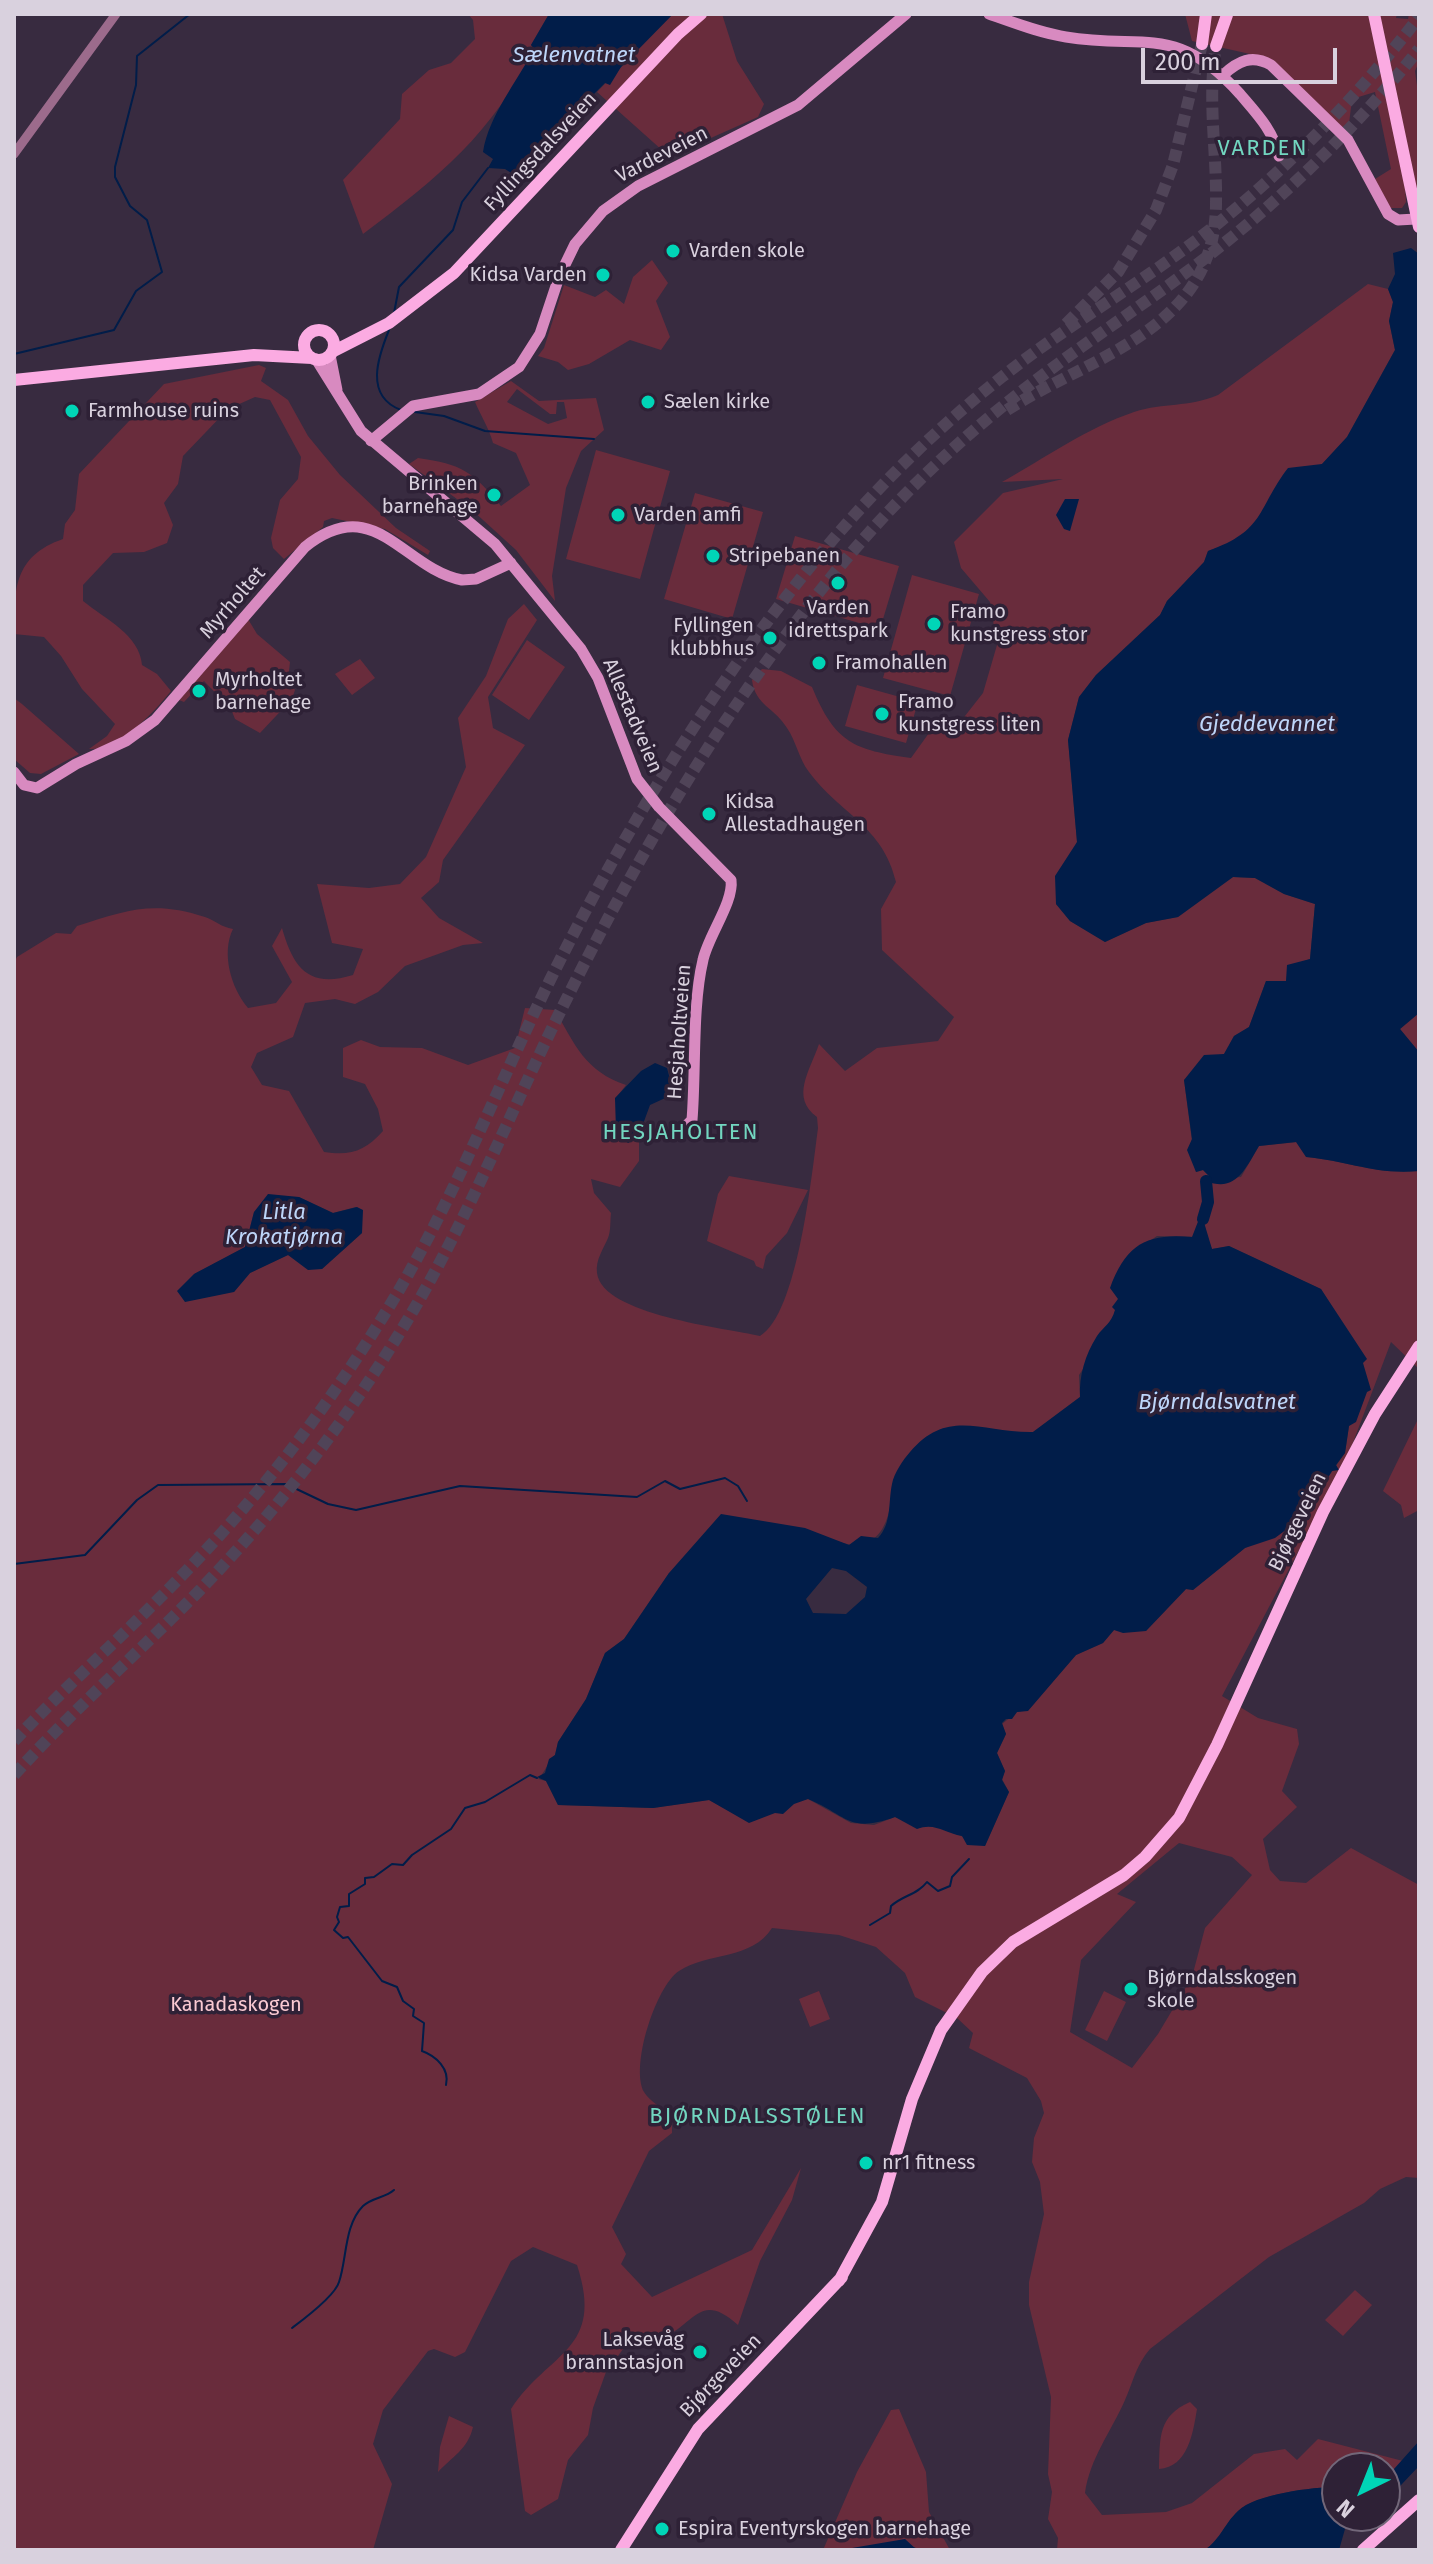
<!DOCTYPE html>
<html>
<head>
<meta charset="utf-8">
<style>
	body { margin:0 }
	#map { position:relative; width:1433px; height:2564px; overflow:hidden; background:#382b40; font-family:"Fira Sans",sans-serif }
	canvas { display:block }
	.frame { position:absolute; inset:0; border:16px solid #d9d1de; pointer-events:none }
	.north { position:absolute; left:1321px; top:2452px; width:80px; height:80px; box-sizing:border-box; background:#2e2136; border:2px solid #726779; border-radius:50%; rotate:223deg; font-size:22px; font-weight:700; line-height:32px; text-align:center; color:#d9d1de }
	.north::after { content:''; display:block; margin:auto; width:28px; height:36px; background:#00d5b7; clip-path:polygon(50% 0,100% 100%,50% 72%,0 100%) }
	.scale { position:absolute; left:1141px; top:48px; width:196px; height:36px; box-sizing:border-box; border:4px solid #d9d1de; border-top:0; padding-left:10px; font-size:24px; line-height:28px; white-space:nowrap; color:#d9d1de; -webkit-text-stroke:6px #2e2136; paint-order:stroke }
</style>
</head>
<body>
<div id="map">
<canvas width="1433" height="2564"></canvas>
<div class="frame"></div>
<div class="north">N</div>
<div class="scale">200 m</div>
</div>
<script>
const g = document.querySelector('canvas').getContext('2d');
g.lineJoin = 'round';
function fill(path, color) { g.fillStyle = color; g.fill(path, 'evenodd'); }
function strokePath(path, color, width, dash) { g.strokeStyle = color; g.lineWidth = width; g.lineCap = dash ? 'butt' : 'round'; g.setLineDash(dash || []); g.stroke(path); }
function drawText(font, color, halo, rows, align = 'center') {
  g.font = font + ' "Fira Sans",sans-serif'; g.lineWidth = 7; g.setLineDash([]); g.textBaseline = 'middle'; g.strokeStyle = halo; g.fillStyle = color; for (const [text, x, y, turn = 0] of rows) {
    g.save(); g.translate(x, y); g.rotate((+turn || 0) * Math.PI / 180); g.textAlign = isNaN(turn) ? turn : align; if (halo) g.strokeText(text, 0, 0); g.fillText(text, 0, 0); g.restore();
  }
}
const green = new Path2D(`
	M468 14H549L531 45 534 49C492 134 439 177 363 234L343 180 400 119 402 94 429 70 451 63 475 39 473 20Z
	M673 14H722L737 61 764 104 758 117 675 154 663 151 597 92Z
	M1185 14H1397L1396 18 1408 19 1409 14H1419V62L1415 71 1419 100V205L1403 153 1406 202 1402 208H1388L1375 179 1391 169 1375 92 1352 99 1348 132 1259 56 1192 41Z
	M652 260 668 283 656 301 670 337 661 350 630 340 589 364 568 370 558 362 538 356 544 348 564 285 595 297 606 290 624 304 633 277Z
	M1368 284 1388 289 1393 302 1389 321 1395 350 1347 437 1322 464 1270 502 1255 525 1233 542 1208 551 1204 562 1167 601 1160 615 1096 675 1079 697 1068 740 1077 842 1056 904 1070 921 1105 942 1146 923 1178 917 1233 877 1255 878 1284 894 1315 904 1310 959 1294 965 1287 981H1266L1249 1027 1234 1036 1224 1054 1184 1080 1196 1172 1203 1170 1209 1176 1206 1180 1241 1177 1259 1146 1297 1142 1307 1157C1349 1161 1375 1175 1419 1171V1369L1391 1342 1346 1461 1222 1696 1258 1718 1297 1729 1299 1744 1282 1791 1297 1807 1263 1839 1270 1870 1280 1881 1306 1883 1351 1848 1419 1885V2178L1406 2177 1380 2189 1364 2203 1269 2257 1150 2349C1136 2365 1133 2382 1125 2400 1111 2432 1090 2458 1085 2493L1102 2515 1166 2512 1192 2503 1254 2454 1285 2449 1297 2460 1318 2439 1403 2461 1385 2479V2468H1337V2487C1313 2487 1256 2494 1238 2511 1224 2525 1222 2537 1205 2550H1057L1058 2538 1048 2519 1052 2492 1048 2474 1051 2397 1029 2305V2282L1044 2214 1040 2182 1032 2162 1034 2138 1044 2113 1041 2101 1027 2078 969 2048 973 2033 957 2018 915 1997 905 1973 876 1947 839 1935 772 1928C752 1960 708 1952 679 1971 656 1986 630 2066 644 2092 649 2101 664 2109 672 2116V2133L649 2151 612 2227 626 2254 621 2264 652 2297 752 2250 801 2168 792 2200 760 2261 738 2325C697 2288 694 2330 657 2339 648 2341 641 2336 632 2337L606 2372 593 2408 588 2435 568 2460 558 2499 531 2515 525 2511 511 2409C549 2351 605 2351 577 2265L533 2247 511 2261 465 2352 455 2357 434 2349 428 2351 383 2410 373 2444 392 2484 373 2550H14V963L17 957 56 933 71 934 77 926C126 910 154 900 205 917 216 921 221 927 233 929 221 953 231 988 248 1008L276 1003 292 982 272 946 282 928C293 967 308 989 353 975L363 949 332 943 317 884 369 888 400 884 426 857 466 767 458 718 486 676 508 619 524 604 537 620 488 697 493 728 525 745 443 860 439 882 421 898 439 918 483 943 463 945 405 966 378 992 355 1004 335 999 305 1003 293 1037 257 1053 251 1067 262 1085 289 1091 324 1152C351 1156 365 1151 383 1131L378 1109 365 1084 343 1077V1048L361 1040 380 1047 422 1048 468 1065 515 1048 525 1008 555 1010C575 1045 585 1071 626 1085L615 1099 628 1143 639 1135V1161L620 1187 591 1179 594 1193 611 1213C610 1221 611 1231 608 1238 604 1248 595 1260 597 1273 602 1315 726 1328 760 1336 798 1314 812 1172 818 1128L817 1117C790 1097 810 1071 819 1044L845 1071 877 1048 938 1041 954 1017 882 950 881 909 896 882C883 826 840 814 809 772 799 759 796 741 787 728 775 708 755 705 752 680L762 669 781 671 812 687C835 743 854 750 911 758L929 733 961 721 983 693 997 645 990 602 961 568 954 542 1003 493 1063 479 1002 482C1045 458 1087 428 1134 412 1165 402 1187 408 1218 395ZM299 1197 333 1213 356 1207 362 1233 322 1269 288 1255 250 1273 234 1292 194 1274 245 1247 254 1212ZM1157 1236 1207 1237 1212 1249 1229 1246 1321 1289 1353 1342 1369 1386 1349 1426 1345 1453 1298 1520 1245 1548 1193 1590 1186 1589 1146 1631 1114 1630 1103 1643 1076 1655 1028 1710 1017 1712 1002 1724 1006 1734 997 1753 1005 1771 1002 1779 1009 1792 985 1846 942 1828 895 1817 874 1825 851 1823 808 1799 731 1812 709 1800 653 1808 558 1805 546 1781 538 1779C546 1771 547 1763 555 1755L558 1742 586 1699 605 1653 624 1639 669 1573 836 1541C868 1552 884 1537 890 1507L1005 1433 1033 1432 1080 1397 1079 1375 1111 1327 1118 1299 1148 1242ZM1179 1843 1232 1857 1252 1875 1205 1928 1192 1977 1158 2034 1132 2068 1070 2032 1081 1960 1136 1902 1117 1894Z
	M259 365 266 368 261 381 288 400 308 436 340 475 396 528 430 551 428 555 385 529 332 518 324 521 323 527 284 559 273 548 271 538 280 500 298 479 301 457 270 400 255 397 228 409 183 456 178 484 164 503 173 525 167 543 144 552 113 553 83 585V601C105 619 140 635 142 665L157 674 171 691C154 712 119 751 89 749L107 736 115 724 82 689 61 656 44 637 14 634C14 589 14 556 63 539L65 524 75 510 79 474 164 384Z
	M511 381 539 401 596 398 604 430 581 451 566 488 552 576 555 601 516 550 472 510 409 464 418 458C462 464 473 472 501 506L530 485 516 453 493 443C489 428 481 416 475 402ZM517 389 550 414H556L557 402H564L567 418 548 424 507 402Z
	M596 450 670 471 640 579 566 559Z
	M695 493 763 512 732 619 664 599Z
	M795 536 899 566 880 629 776 599Z
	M912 575 979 594 950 696 883 678Z
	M248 619 257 634 290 662 288 680 295 690 292 699 260 733 235 719 231 709 204 681 184 702 179 700Z
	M527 640 565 667 529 720 492 695Z
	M360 659 375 678 352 695 335 674Z
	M857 685 918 702 906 743 845 726Z
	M14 698 22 704 79 754 41 774 30 773 14 759Z
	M1419 1013V1052L1400 1029Z
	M729 1176 808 1190 787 1233 766 1256 763 1269 756 1266 754 1261 707 1241 718 1194Z
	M1419 1417V1510L1404 1518 1401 1505 1383 1491Z
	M819 1991 830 2019 810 2027 799 1999Z
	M1104 1991 1126 2002 1107 2041 1085 2030Z
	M1355 2290 1372 2305 1343 2336 1325 2320Z
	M1190 2402 1197 2409C1193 2433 1188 2467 1159 2469 1160 2437 1158 2416 1190 2402Z
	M899 2409 926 2472 929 2512 950 2550H917L915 2547 823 2550 857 2472 891 2410Z
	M449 2416 473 2427C468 2449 452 2457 438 2472L440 2447Z`);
const water = new Path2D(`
	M549 14H673L621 67 610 85 605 83 582 106 565 135 519 178 505 169 488 168 493 159 483 152C489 115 517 82 534 49L531 45Z
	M1411 248 1419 254V1013L1400 1029 1419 1052V1171C1375 1175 1349 1161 1306 1157L1296 1142 1259 1146C1245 1169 1236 1193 1206 1181L1209 1176 1203 1170 1196 1172 1187 1150 1192 1139 1184 1080 1204 1055 1224 1054 1234 1036 1249 1027 1266 981H1286L1287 965 1310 959 1315 904 1284 894 1255 878 1233 877 1178 917 1146 923 1105 942 1070 921 1056 904 1055 876 1077 842 1068 740 1079 697 1096 675 1160 615 1167 601 1204 562 1208 551C1266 530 1256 510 1288 468L1322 464 1347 437 1395 350 1389 321 1393 302 1388 289 1395 274 1393 253Z
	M1065 499H1079L1070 531 1064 529 1056 515Z
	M655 1063 667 1068 674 1094 650 1105 639 1135 628 1143 616 1130 615 1098 641 1071Z
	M268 1194 299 1197 333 1213 357 1207 363 1210 362 1233 322 1269 308 1270 288 1255 250 1273 234 1292 185 1302 177 1291 194 1274 245 1247 254 1212Z
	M1199 1219H1203L1212 1249 1229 1246 1321 1289 1367 1359 1363 1363 1371 1390 1367 1392 1356 1422 1349 1426 1345 1453 1336 1465 1339 1470 1332 1471 1315 1499 1310 1500 1287 1529 1275 1538 1245 1548 1193 1590 1186 1589 1146 1631 1123 1633 1114 1630 1103 1643 1076 1655 1028 1711 1017 1712 1012 1719H1006L1002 1723 1006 1734 997 1753 1005 1771 1002 1780 1009 1792 985 1846 967 1845 962 1836C944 1833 935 1822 917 1829L895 1817C848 1834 847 1815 808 1799L794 1804 783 1814 775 1813 749 1823 709 1800 653 1808 558 1805 546 1781 537 1777 545 1773 549 1759 555 1755 558 1742 586 1699 605 1653 624 1639 669 1573 721 1514 805 1528 849 1545 861 1536 878 1538C892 1523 888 1503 892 1484 894 1473 903 1460 910 1452 948 1407 982 1433 1033 1432L1080 1397C1079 1376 1085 1355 1097 1336 1104 1326 1111 1324 1115 1310L1112 1307 1118 1299 1110 1288C1126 1244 1147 1233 1192 1237ZM832 1568 846 1571 867 1587 865 1597 846 1614 813 1613 806 1599Z
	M1419 2441V2466L1385 2502V2479Z
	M1337 2487V2516H1367L1345 2529 1339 2550H1205C1222 2537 1224 2524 1238 2511 1255 2494 1313 2487 1337 2487Z
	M905 2539 917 2550H850L852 2548Z`);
const stream = new Path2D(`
	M394 313 399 287 453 230 462 202 488 168
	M389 330C378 357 364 396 401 410
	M14 354 114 330 136 291 162 272 147 220 130 206 115 177V167L136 85 137 56 190 14
	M415 412 444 416 485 431 594 439
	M14 1564 85 1555 137 1500 158 1485 286 1484 328 1504 356 1510 460 1486 637 1497 665 1481 680 1489 725 1478 738 1486 747 1501
	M870 1925 890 1913 891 1906C903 1895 917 1895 927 1882L938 1891 950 1886 952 1877 969 1859
	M446 2085C450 2069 436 2056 422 2051L424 2023 413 2016 414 2009 403 2001 397 1987 382 1981 348 1937 343 1938 334 1930 339 1922 337 1917 340 1907 349 1906V1894L365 1884V1878L374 1877 392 1864 403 1865 412 1855 451 1829 465 1808 485 1802 530 1775 537 1778
	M292 2328C304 2319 335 2296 339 2282 347 2259 344 2225 363 2206 373 2197 385 2198 394 2190`);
const river = new Path2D(`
	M1203 1219 1208 1202 1206 1181`);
const primaryTunnel = new Path2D(`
	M1066 324 1118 272 1156 210 1173 165 1202 44
	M1007 410C1093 355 1215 330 1216 204 1217 150 1207 100 1216 46
	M14 1741C71 1681 134 1626 191 1566 264 1490 329 1405 384 1315 450 1209 495 1092 550 980 620 839 703 701 801 578 867 495 943 420 1028 357 1092 310 1161 270 1222 220 1296 160 1361 92 1419 17
	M14 1775C72 1711 138 1653 199 1591 272 1515 338 1432 394 1342 463 1233 509 1113 567 998 639 853 723 712 824 586 878 518 940 456 1008 402 1079 345 1156 298 1227 241 1298 184 1362 120 1419 49`);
const tertiary = new Path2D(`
	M14 154 116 14`);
const secondary = new Path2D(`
	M989 14C1015 23 1040 33 1066 37 1147 50 1176 23 1240 94 1257 114 1273 130 1279 156
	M1223 75C1238 61 1252 54 1271 65L1348 140 1388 214 1398 220 1416 219
	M330 355 337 390
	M316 359 361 431 495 544 581 649 598 678 637 779 659 807 731 880C734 902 708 936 703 960 692 1006 696 1071 692 1120L680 1132
	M371 441 413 406 479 394 519 367 540 334 559 277 575 244 603 211 638 186 798 105 906 14
	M14 772 24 785 37 788 76 764 126 741 155 720 305 547C375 491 402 568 462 580L476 579 511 563`);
const primary = new Path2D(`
	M1374 14 1419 227
	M1202 44 1206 14
	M1216 46 1227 15
	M304 345a15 15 0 1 1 30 0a15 15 0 1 1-30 0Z
	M332 352 389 323 454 273 678 34 701 14
	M14 380 254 355 312 358
	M839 2281 882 2202 912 2099 941 2030 982 1972 1013 1942 1124 1875 1145 1857 1179 1818 1217 1745 1323 1512 1375 1414 1419 1346
	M621 2550 698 2429 842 2277
	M1363 2550 1419 2500`);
const markers = [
	[673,251,8,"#00d5b7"],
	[603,275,8,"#00d5b7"],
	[648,402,8,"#00d5b7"],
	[72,411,8,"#00d5b7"],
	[494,495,8,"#00d5b7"],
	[618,515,8,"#00d5b7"],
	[713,556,8,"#00d5b7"],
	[838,583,8,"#00d5b7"],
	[934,624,8,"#00d5b7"],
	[770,638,8,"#00d5b7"],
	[819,663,8,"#00d5b7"],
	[199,691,8,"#00d5b7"],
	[882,714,8,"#00d5b7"],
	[709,814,8,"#00d5b7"],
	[1131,1989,8,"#00d5b7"],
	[866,2163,8,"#00d5b7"],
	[700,2352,8,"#00d5b7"],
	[662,2529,8,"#00d5b7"]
];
const streetNames = [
	["Fyllingsdalsveien",541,152,-47],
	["Vardeveien",662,155,-27],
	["Myrholtet",233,603,-49],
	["Allestadveien",632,716,67],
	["Hesjaholtveien",680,1032,-86],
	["Bjørgeveien",1298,1522,-64],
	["Bjørgeveien",721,2376,-46]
];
const poiNames = [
	["Varden skole",689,251],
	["Kidsa Varden",587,275,"right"],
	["Sælen kirke",664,402],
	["Farmhouse ruins",88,411],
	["Brinken",478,484,"right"],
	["barnehage",478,507,"right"],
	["Varden amfi",634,515],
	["Stripebanen",729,556],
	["Varden",838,608,"center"],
	["idrettspark",838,631,"center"],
	["Framo",950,612],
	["kunstgress stor",950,635],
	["Fyllingen",754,626,"right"],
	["klubbhus",754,649,"right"],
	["Framohallen",835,663],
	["Myrholtet",215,680],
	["barnehage",215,703],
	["Framo",898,702],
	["kunstgress liten",898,725],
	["Kidsa",725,802],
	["Allestadhaugen",725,825],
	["Bjørndalsskogen",1147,1978],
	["skole",1147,2001],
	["nr1 fitness",882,2163],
	["Laksevåg",684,2340,"right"],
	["brannstasjon",684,2363,"right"],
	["Espira Eventyrskogen barnehage",678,2529]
];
const parkNames = [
	["Kanadaskogen",236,2005]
];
const waterNames = [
	["Sælenvatnet",574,56],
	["Gjeddevannet",1267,725],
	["Litla",284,1213],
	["Krokatjørna",284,1238],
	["Bjørndalsvatnet",1217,1403]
];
const neighbourhoodNames = [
	["VARDEN",1263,149],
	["HESJAHOLTEN",681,1133],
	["BJØRNDALSSTØLEN",758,2117]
];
fill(green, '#692c3c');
fill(water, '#011d49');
strokePath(stream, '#011d49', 2);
strokePath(river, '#011d49', 12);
strokePath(primaryTunnel, '#504458', 12, [12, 6]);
strokePath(tertiary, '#9c6b8c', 9);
strokePath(secondary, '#d88ac0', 11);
strokePath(primary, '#fbabe2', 12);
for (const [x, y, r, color] of markers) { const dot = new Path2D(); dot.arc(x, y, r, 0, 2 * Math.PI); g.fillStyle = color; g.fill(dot); strokePath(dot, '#2e2136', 3); }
drawText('20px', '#d9d1de', '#2e2136', streetNames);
drawText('20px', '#d9d1de', '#2e2136', poiNames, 'left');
drawText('20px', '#fac9d2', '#2e2136', parkNames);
drawText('italic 22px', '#bdd5f9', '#2e2136', waterNames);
g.letterSpacing = '2px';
drawText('22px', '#72d6c0', '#2e2136', neighbourhoodNames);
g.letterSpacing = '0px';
</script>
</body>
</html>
